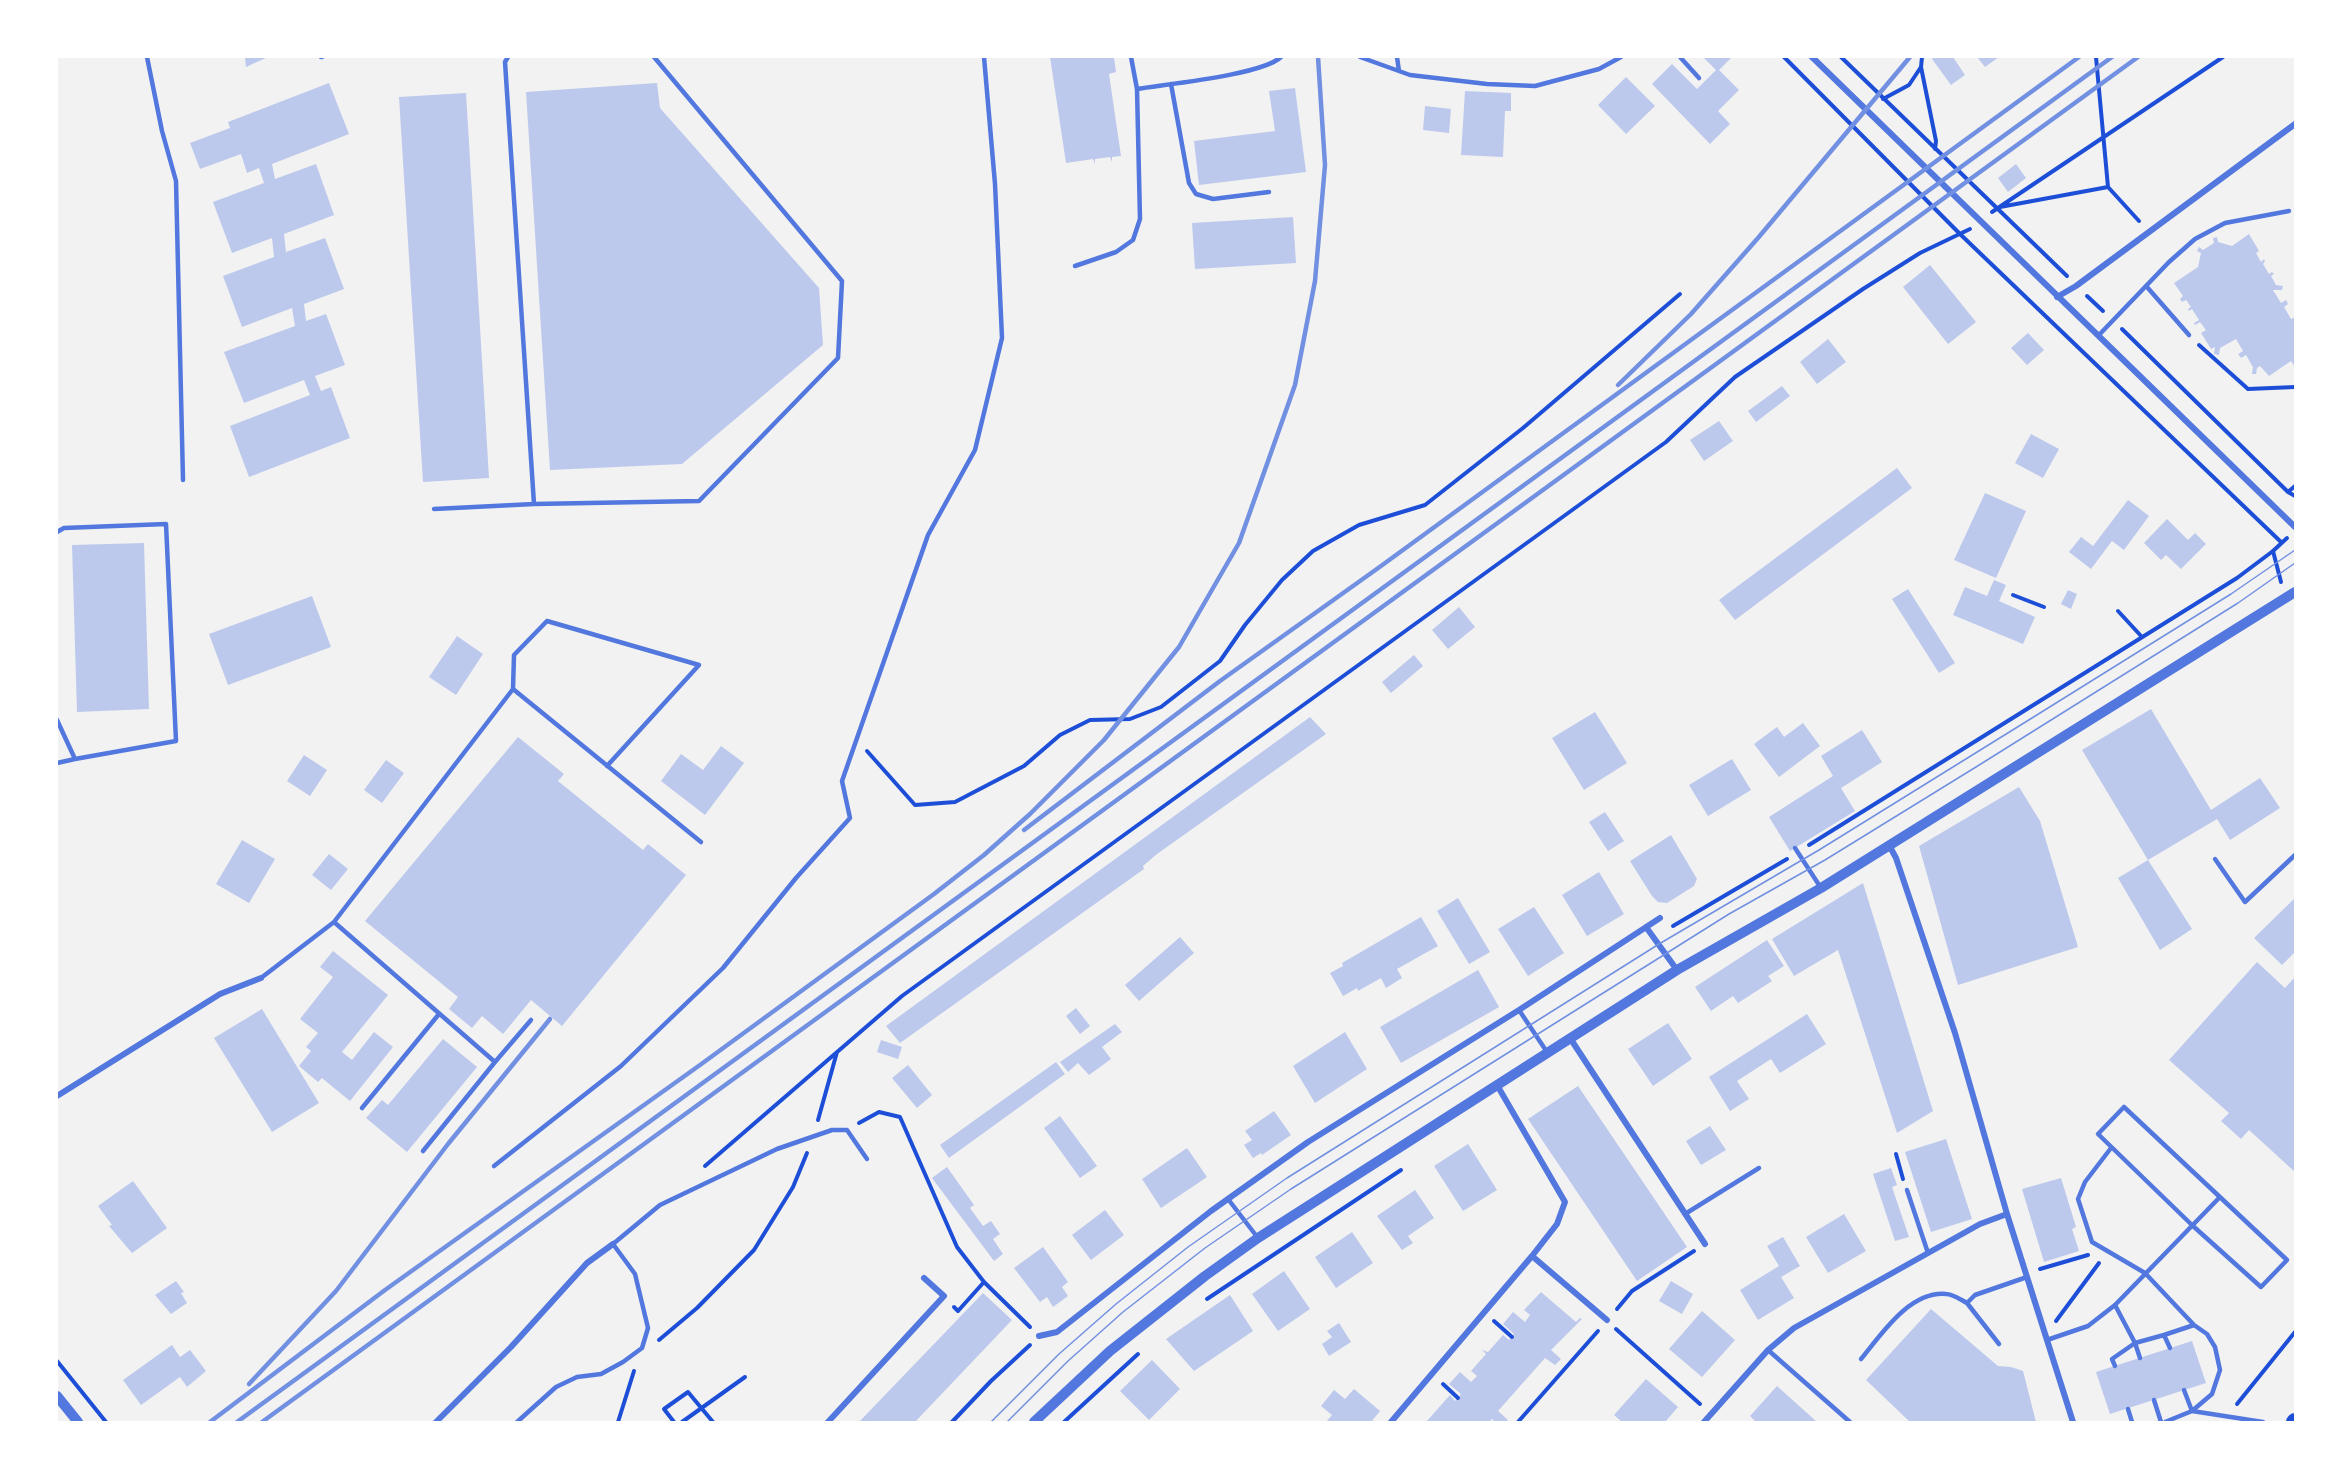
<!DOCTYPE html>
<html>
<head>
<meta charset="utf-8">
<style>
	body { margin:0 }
	#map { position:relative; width:2352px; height:1479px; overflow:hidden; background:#f2f2f2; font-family:Barlow,sans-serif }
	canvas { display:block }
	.frame { position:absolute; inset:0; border:58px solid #fff; pointer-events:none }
</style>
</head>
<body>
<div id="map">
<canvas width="2352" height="1479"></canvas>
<div class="frame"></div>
</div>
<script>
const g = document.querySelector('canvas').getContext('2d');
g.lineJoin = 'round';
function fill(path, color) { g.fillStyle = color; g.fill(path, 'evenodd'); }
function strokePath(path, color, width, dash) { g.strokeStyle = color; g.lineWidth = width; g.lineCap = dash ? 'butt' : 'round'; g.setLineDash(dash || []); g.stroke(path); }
const building = new Path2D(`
	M245 57H268L246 67Z
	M1050 57H1114L1116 72 1109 74 1121 156 1112 157V162L1110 157 1095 159V164L1093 159 1066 163Z
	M1703 57H1732L1719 70 1739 90 1718 111 1730 124 1710 144 1652 84 1672 64 1697 89 1716 70Z
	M1935 57H1953L1965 75 1951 85 1932 59Z
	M1977 57H1999L1985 67Z
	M1626 77 1655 106 1626 134 1598 105Z
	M329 83 349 134 272 164 275 179 316 164 334 215 284 234 286 252 325 238 344 289 304 304 306 321 326 314 345 365 315 376 321 391 331 387 350 438 249 477 230 426 310 395 304 380 244 403 224 352 295 326 292 308 242 327 223 276 274 257 272 238 232 253 213 202 264 183 259 168 247 173 241 154 200 169 190 143 230 128 228 122Z
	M657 83 660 108 819 288 823 345 682 464 550 470 526 92Z
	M1295 88 1306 172 1199 185 1194 141 1275 131 1269 91Z
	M1465 91 1511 93V111H1505L1503 157 1461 155Z
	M466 93 489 478 423 482 399 97Z
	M1425 106 1451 109 1449 133 1423 130Z
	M2016 164 2026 178 2008 192 1998 178Z
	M1293 217 1296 263 1195 269 1192 223Z
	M2249 234 2259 251 2256 253 2261 262 2264 259 2265 261 2263 264 2269 274 2272 272 2274 274 2271 276 2276 285 2283 286 2282 290H2273L2281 303 2286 300 2288 304 2284 307 2291 319 2295 317V367L2291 361 2269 376 2260 366 2257 368 2256 374H2252L2253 367 2246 355 2241 358 2238 354 2243 351 2236 339 2220 348 2219 355 2214 354 2215 347 2211 349 2201 333 2206 330 2200 322 2195 325 2194 323 2199 320 2192 309 2189 311 2188 309 2191 307 2186 300 2182 302 2180 299 2183 296 2174 283 2198 267 2201 253 2197 251 2199 247 2203 250 2214 243 2213 238 2217 237 2218 242 2232 246Z
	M1930 265 1976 322 1948 344 1903 287Z
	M2028 333 2044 350 2027 365 2011 348Z
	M1828 339 1846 362 1817 384 1800 362Z
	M1782 386 1790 396 1756 422 1748 411Z
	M1719 421 1733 441 1704 461 1690 440Z
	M2031 434 2059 449 2043 478 2015 463Z
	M1897 468 1912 488 1735 620 1719 600Z
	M1985 493 2026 511 1996 578 1954 560Z
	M2128 500 2149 516 2124 550 2112 541 2091 569 2069 552 2081 537 2093 546Z
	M2167 519 2188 540 2195 533 2206 544 2181 569 2166 555 2161 560 2144 543Z
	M144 543 149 709 77 712 72 545Z
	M1994 580 2006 585 1999 601 2035 617 2023 644 1953 615 1965 587 1987 596Z
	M1908 589 1955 663 1939 673 1892 599Z
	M2068 590 2077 594 2071 609 2061 604Z
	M312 596 331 647 228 685 209 634Z
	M1459 607 1475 627 1448 649 1432 630Z
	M457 636 483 654 456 695 429 677Z
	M1414 655 1423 666 1391 693 1382 682Z
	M2151 709 2211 810 2260 778 2280 808 2230 840 2217 819 2148 860 2082 750Z
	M1595 712 1627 763 1584 790 1552 738Z
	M1310 717 1326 734 1157 854 1143 866 1144 869 900 1043 886 1026Z
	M1803 723 1820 746 1779 777 1754 744 1777 727 1784 737Z
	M1862 730 1882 762 1841 788 1855 811 1790 851 1769 817 1833 776 1821 756Z
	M518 737 564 774 558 781 643 850 648 844 686 875 562 1026 531 1000 503 1034 482 1016 472 1028 449 1009 458 997 365 921Z
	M721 746 744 763 705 815 661 781 681 754 703 770Z
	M304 755 327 770 310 796 287 781Z
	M1732 759 1751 790 1708 816 1689 785Z
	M386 760 404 773 382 803 364 790Z
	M2019 787 2040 821 2078 947 1958 985 1919 846Z
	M1605 812 1624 841 1608 851 1589 822Z
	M1671 835 1697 879 1694 886 1667 903 1658 902 1652 896 1630 861Z
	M242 840 275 859 249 903 216 884Z
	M329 854 348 869 331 890 312 875Z
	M2148 860 2192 929 2160 950 2118 878Z
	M1599 872 1624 914 1587 936 1562 895Z
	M1863 883 1933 1111 1897 1133 1838 950 1794 976 1772 939Z
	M1458 898 1490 952 1469 964 1437 911Z
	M2295 898V952L2282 965 2254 938Z
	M1534 907 1564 953 1528 976 1498 929Z
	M1421 917 1438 946 1397 969 1402 978 1386 988 1381 978 1358 991 1357 988 1343 996 1330 973 1343 966 1342 963Z
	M1180 937 1194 953 1139 1001 1125 985Z
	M1767 940 1784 966 1768 976 1772 981 1738 1003 1733 996 1711 1011 1695 987Z
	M333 951 388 995 342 1052 352 1060 374 1032 393 1047 350 1101 322 1078 318 1082 299 1066 311 1051 306 1047 318 1033 300 1019 333 977 320 967Z
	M2257 962 2285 988 2295 977V1172L2249 1130 2241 1139 2221 1121 2229 1113 2169 1060Z
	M1478 970 1499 1007 1401 1063 1380 1027Z
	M1076 1008 1090 1026 1080 1034 1066 1016Z
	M262 1009 319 1103 272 1132 214 1038Z
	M1807 1014 1826 1044 1780 1073 1771 1059 1737 1081 1749 1099 1730 1111 1709 1077Z
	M1668 1023 1692 1059 1653 1086 1628 1049Z
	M1115 1024 1122 1032 1102 1047 1111 1059 1089 1075 1078 1063 1068 1072 1060 1062Z
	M1345 1032 1367 1069 1315 1103 1293 1066Z
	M443 1039 477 1067 407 1152 366 1118 382 1100 388 1105Z
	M881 1040 902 1047 898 1059 877 1052Z
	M1056 1062 1065 1074 949 1158 940 1145Z
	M908 1065 932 1095 917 1108 892 1078Z
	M1578 1086 1687 1247 1637 1281 1528 1119Z
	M1274 1111 1291 1135 1262 1155 1261 1153 1253 1158 1244 1145 1252 1140 1245 1131Z
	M1060 1116 1097 1166 1080 1178 1044 1128Z
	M1710 1126 1726 1150 1701 1165 1686 1141Z
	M1946 1139 1972 1219 1931 1232 1905 1152Z
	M1468 1144 1497 1190 1463 1211 1434 1166Z
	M1187 1148 1207 1177 1161 1208 1142 1179Z
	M947 1167 974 1205 970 1208 983 1226 991 1221 1000 1234 993 1239 1003 1254 994 1261 932 1178Z
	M1891 1168 1897 1185 1892 1187 1909 1237 1895 1241 1873 1174Z
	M2061 1178 2076 1227 2072 1229 2079 1251 2044 1262 2022 1189Z
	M133 1181 167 1228 132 1253 109 1226 112 1225 98 1206Z
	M1415 1190 1434 1218 1408 1236 1413 1243 1402 1250 1377 1216Z
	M1105 1210 1124 1235 1091 1260 1072 1235Z
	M1844 1214 1866 1251 1828 1273 1806 1237Z
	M1352 1232 1373 1263 1336 1288 1315 1257Z
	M1783 1237 1800 1266 1781 1277 1794 1298 1758 1320 1740 1290 1779 1266 1767 1246Z
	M1043 1247 1068 1282 1062 1287 1068 1296 1053 1307 1047 1297 1040 1302 1014 1268Z
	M1284 1271 1310 1309 1278 1331 1252 1294Z
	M176 1281 184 1292 181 1293 187 1303 171 1314 155 1295Z
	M1671 1281 1693 1294 1682 1314 1659 1301Z
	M1541 1292 1576 1322 1580 1318 1582 1319 1551 1350 1561 1359 1555 1365 1545 1358 1498 1411 1508 1420 1506 1422H1495L1492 1419 1489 1422H1426L1450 1395 1455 1401 1461 1394 1449 1384 1460 1372 1471 1382 1477 1376 1471 1371 1486 1354 1482 1350 1488 1352 1503 1335 1509 1340 1514 1334 1503 1324 1513 1312 1525 1322 1530 1315 1524 1310Z
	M983 1293 1012 1320 915 1422H859Z
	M1230 1295 1253 1331 1194 1371 1166 1339Z
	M1931 1309 1998 1366 2011 1367 2023 1371 2036 1422H1910L1866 1380Z
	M1702 1311 1735 1340 1702 1377 1669 1349Z
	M1339 1323 1351 1342 1329 1356 1322 1344 1332 1337 1327 1331Z
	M2192 1341 2206 1383 2110 1414 2096 1372Z
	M172 1345 180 1357 190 1350 206 1371 187 1387 180 1377 141 1405 123 1380Z
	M1152 1360 1180 1389 1149 1420 1120 1391Z
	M1646 1379 1678 1407 1665 1422H1622L1614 1415Z
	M1777 1386 1817 1422H1756L1750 1416Z
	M1354 1389 1380 1411 1371 1422H1326L1332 1415 1321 1406 1334 1390 1345 1399Z`);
const path = new Path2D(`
	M1784 57 1960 234 2281 542
	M1841 57 2067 276
	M1922 57 1921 67 1936 141 1935 149
	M2096 57 2108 187 2139 221
	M1883 99 1909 85 1921 67
	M2000 207 2108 187
	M1992 212 2223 57
	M2087 296 2103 311
	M2122 329 2288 492 2295 496
	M2199 345 2248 389 2295 387
	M2288 492 2295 486
	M2273 551 2281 582
	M2013 595 2044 607
	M2118 611 2142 637
	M867 751 915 805 955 802 1024 766 1060 735 1090 720 1130 719 1161 707 1220 661 1245 625 1282 580 1313 551 1359 525 1425 505 1523 428 1680 294
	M1809 845 2237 578 2273 551 2287 538
	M1673 926 1787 859
	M818 1120 837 1052
	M859 1123 879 1112 900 1117 957 1247 984 1282 1030 1327
	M1896 1154 1903 1179
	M705 1166 902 996 1666 442 1735 377 1863 289 1920 253 1970 229
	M2040 1269 2088 1255
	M1207 1299 1401 1170
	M954 1307 958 1311 984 1282
	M1617 1309 1632 1291 1694 1251
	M1494 1321 1512 1337
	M2056 1321 2099 1263
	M1616 1329 1700 1404
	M659 1340 697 1308 754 1250 793 1187 807 1153
	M57 1361 106 1422
	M1443 1384 1458 1398
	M2237 1404 2295 1332
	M618 1422 634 1371
	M674 1422 664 1409 688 1392 713 1422
	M682 1422 745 1377
	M952 1422 991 1381 1030 1345
	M1064 1422 1138 1354
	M1518 1422 1598 1331`);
const service = new Path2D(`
	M147 57 162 131 176 181 183 480
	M321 57H322
	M1360 57 1410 75 1487 84 1535 86 1599 69 1621 57
	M1397 57 1399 71
	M1680 57 1699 78
	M1171 84 1189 183 1196 194 1213 199 1269 192
	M1137 89C1167 84 1262 75 1281 57
	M1075 266 1116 252 1133 240 1140 219 1137 89 1131 57
	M2147 287 2189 335
	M2098 336 2169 262 2195 239 2225 223 2289 211
	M534 504 699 501 838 358 842 281 654 57
	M434 509 534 504 505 62 508 57
	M57 532 64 528 166 524 176 741 75 759
	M513 689 514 655 547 621 699 665 607 766
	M57 720 75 759 57 763
	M1795 848 1821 888
	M2215 859 2245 902 2295 855
	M334 922 495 1062 423 1151
	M261 978 334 922 513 689 701 842
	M1519 1010 1547 1052
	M495 1062 531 1020
	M2124 1107 2287 1260 2261 1287 2193 1226 2098 1134Z
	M362 1108 439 1014
	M2111 1148 2085 1182 2078 1199 2092 1242 2145 1273 2194 1325 2207 1334 2215 1347 2220 1370 2212 1394 2192 1411 2184 1390
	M494 1166 621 1066 723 968 796 878 850 818 842 781 928 535 975 450 1002 338 995 184 984 57
	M1907 1190 1928 1253
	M1228 1199 1258 1238
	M1685 1214 1759 1168
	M2115 1305 2135 1343 2164 1335 2170 1348
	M2164 1335 2194 1325
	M2047 1340 2088 1326 2115 1305 2219 1198
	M1999 1344 1967 1303 1975 1295 2027 1277
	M1768 1350 1850 1422
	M1861 1359C1881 1335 1909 1291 1946 1294 1953 1294 1961 1300 1967 1303
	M2115 1366 2112 1359 2135 1343 2140 1358
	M2154 1400 2161 1422
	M2128 1409 2132 1422
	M517 1422 556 1387 577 1377 601 1374 623 1362 642 1348 648 1328 635 1274 613 1244 660 1205 777 1149 832 1130H847L867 1159
	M2165 1422 2192 1411 2263 1422`);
const minor = new Path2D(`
	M1812 57 2295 527
	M2057 297 2076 286 2295 124
	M1889 845 1896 858 1955 1033 2007 1214 2073 1422
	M1646 927 1677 970
	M1570 1038 1705 1244
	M57 1096 220 994 261 978
	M1532 1256 1607 1320
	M1039 1336 1057 1332 1211 1211 1308 1142 1519 1010 1660 918
	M436 1422 511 1347 587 1263 613 1244
	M828 1422 944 1296 924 1278
	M1391 1422 1532 1256 1557 1224 1565 1202 1497 1085
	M1704 1422 1768 1350 1794 1328 1980 1224 2007 1214`);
const tertiary = new Path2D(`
	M57 1396 78 1422
	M1034 1422 1110 1351 1205 1276 1258 1238 1677 970 1821 888 2295 592`);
const trunk = new Path2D(`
	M2294 1422 2295 1421`);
const tram = new Path2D(`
	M991 1422 1059 1354 1116 1304 1188 1247 1287 1178 1659 944 1819 850 2032 718 2231 594 2295 550
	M1007 1422 1068 1361 1123 1312 1205 1248 1291 1189 1729 914 1825 860 1976 767 2238 603 2295 563`);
const rail = new Path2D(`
	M1618 385 1691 314 1758 238 1910 57
	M1024 830 1220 681 1381 566 2079 57
	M249 1384 336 1291 448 1144 550 1019
	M210 1422 385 1290 700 1065 934 894 984 855 1030 814 1104 740 1179 647 1239 543 1295 385 1315 281 1325 165 1318 57
	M237 1422 2112 57
	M262 1422 2138 57`);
fill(building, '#bdc9ec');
strokePath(path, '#1d4ed8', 4);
strokePath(service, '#5277de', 4.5);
strokePath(minor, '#5277de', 6);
strokePath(tertiary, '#5277de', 10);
strokePath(trunk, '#1d4ed8', 16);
strokePath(tram, '#7290e2', 1.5);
strokePath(rail, '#7290e2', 4.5);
</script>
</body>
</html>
